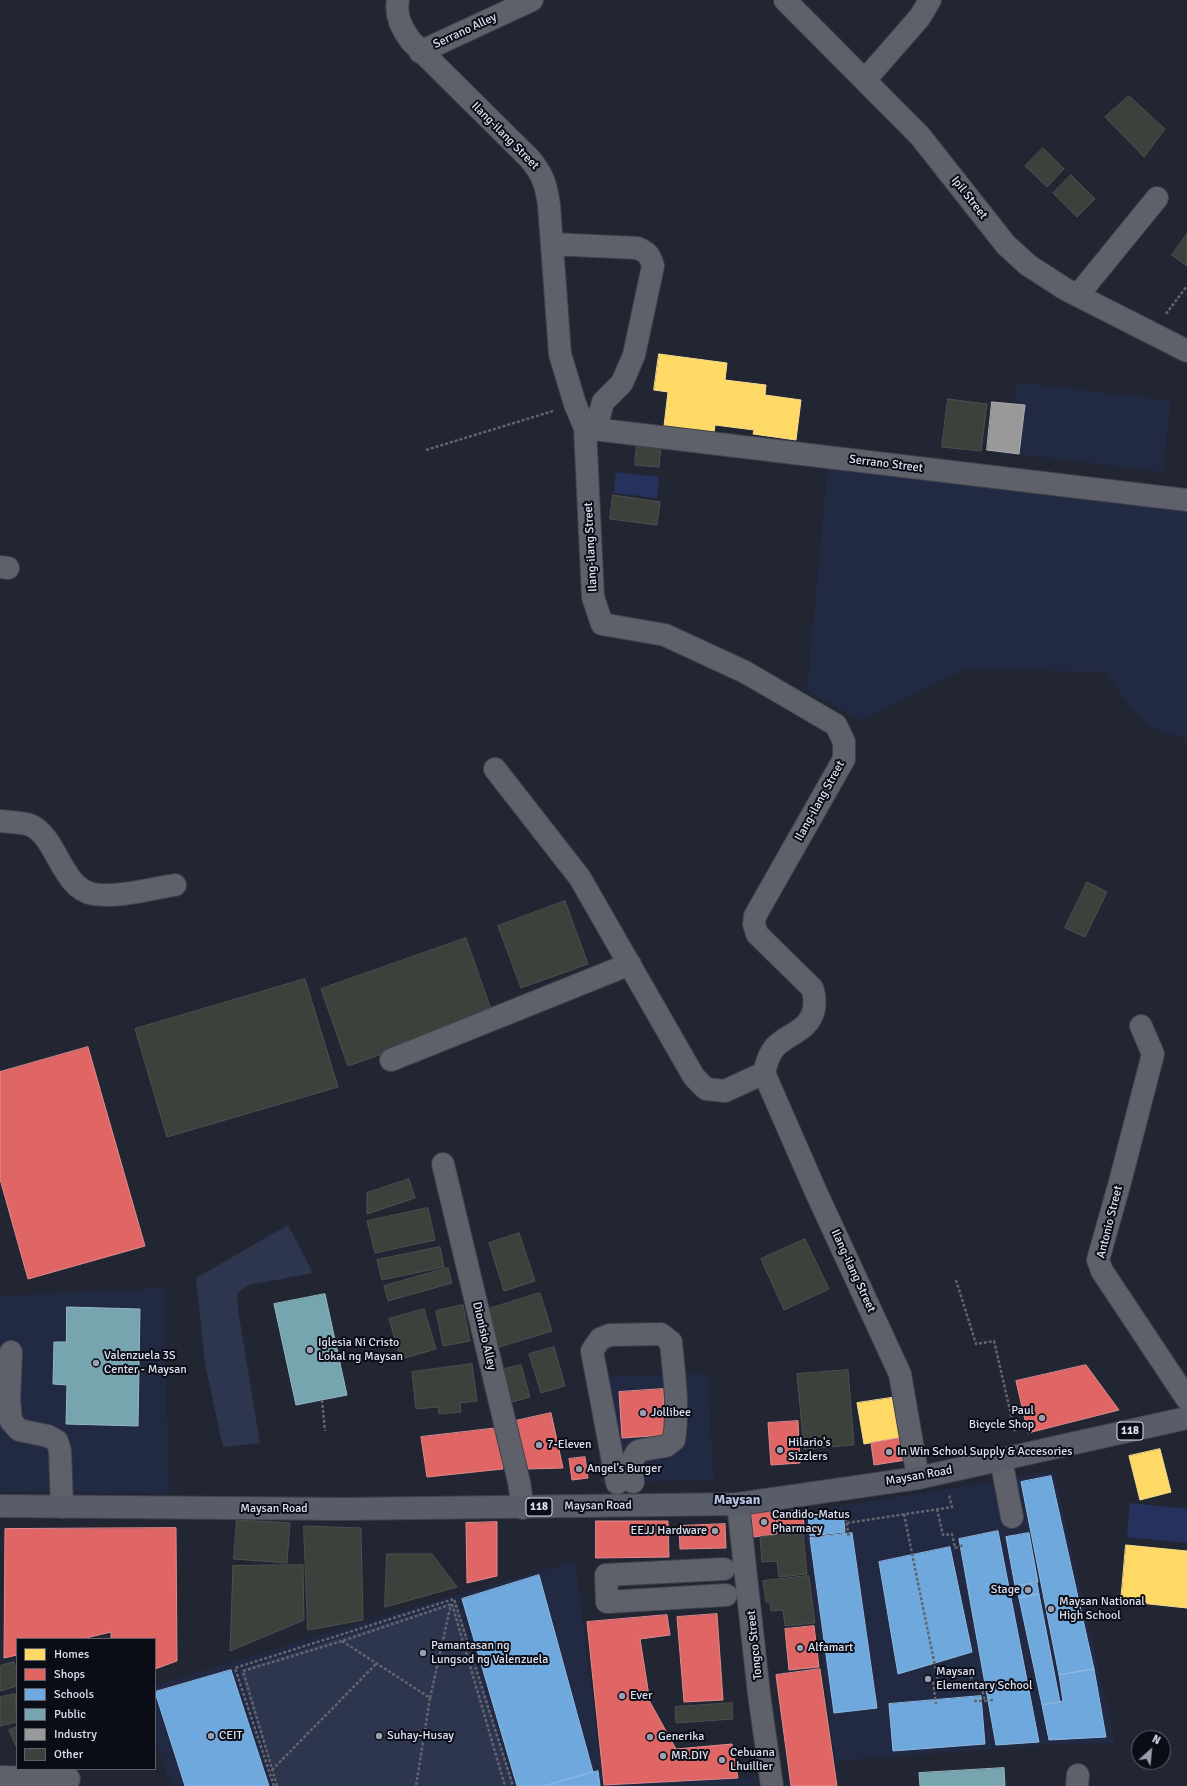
<!DOCTYPE html>
<html>
<head>
<meta charset="utf-8">
<style>
	body { margin:0 }
	#map { position:relative; width:1187px; height:1786px; overflow:hidden; background:#222632; font-family:Signika,sans-serif }
	canvas { display:block }
	.legend { position:absolute; left:16px; top:1638px; width:140px; height:132px; box-sizing:border-box; background:#0a0c16; border:1px solid #5e616d; margin:0; padding:5px 7px; list-style:none; font-size:12px; color:#dce0ef }
	.legend li { display:flex; align-items:center; gap:8px; height:20px }
	.legend b { width:20px; border:1px solid #5e616d }
	.north { position:absolute; left:1131px; top:1730px; width:40px; height:40px; box-sizing:border-box; background:#0a0c16; border:1px solid #5e616d; border-radius:50%; rotate:27deg; font-size:11px; font-weight:700; line-height:16px; text-align:center; color:#dce0ef }
	.north::after { content:''; display:block; margin:auto; width:14px; height:18px; background:#9b9fad; clip-path:polygon(50% 0,100% 100%,50% 72%,0 100%) }
</style>
</head>
<body>
<div id="map">
<canvas width="1187" height="1786"></canvas>
<ul class="legend">
<li><b style="height:11px;background:#ffd966"></b>Homes</li>
<li><b style="height:11px;background:#e06666"></b>Shops</li>
<li><b style="height:11px;background:#6fa8dc"></b>Schools</li>
<li><b style="height:11px;background:#76a5af"></b>Public</li>
<li><b style="height:11px;background:#999"></b>Industry</li>
<li><b style="height:11px;background:#3d413c"></b>Other</li>
</ul>
<div class="north">N</div>
</div>
<script>
const g = document.querySelector('canvas').getContext('2d');
g.lineJoin = 'round';
function fill(path, color) { g.fillStyle = color; g.fill(path, 'evenodd'); }
function strokePath(path, color, width, dash) { g.strokeStyle = color; g.lineWidth = width; g.lineCap = dash ? 'butt' : 'round'; g.setLineDash(dash || []); g.stroke(path); }
function drawText(font, color, halo, rows, align = 'center') {
  g.font = font + ' Signika,sans-serif'; g.lineWidth = 4; g.setLineDash([]); g.textBaseline = 'middle'; g.strokeStyle = halo; g.fillStyle = color; for (const [text, x, y, turn = 0] of rows) {
    g.save(); g.translate(x, y); g.rotate((+turn || 0) * Math.PI / 180); g.textAlign = isNaN(turn) ? turn : align; if (halo) g.strokeText(text, 0, 0); g.fillText(text, 0, 0); g.restore();
  }
}
const built = new Path2D(`
	M1017 382 1171 401 1163 472 1009 453Z
	M828 464 1187 504V740L1150 727 1124 699 1106 672 966 669 860 720 807 691Z
	M164 1288 169 1493 0 1492V1296Z
	M707 1374 714 1480 600 1483 595 1376Z
	M1054 1470 1115 1743 1044 1745 835 1761 803 1512 993 1482Z
	M575 1561 603 1785 758 1777V1786H171L155 1739V1685L363 1622Z`);
const green = new Path2D(`
	M288 1225 313 1273 249 1285 237 1293 238 1309 260 1443 223 1447 205 1364 196 1278Z
	M456 1601 514 1786H277L239 1670Z`);
const water = new Path2D(`
	M616 472 659 477 657 498 614 493Z
	M1130 1503 1187 1509V1543L1127 1537Z`);
const homes = new Path2D(`
	M659 354 727 363 725 380 766 385 765 395 801 400 796 440 753 434 754 430 715 425 714 433 664 426 668 392 654 390Z
	M897 1397 904 1437 864 1444 857 1403Z
	M1160 1449 1171 1492 1140 1500 1129 1456Z
	M1126 1545 1187 1551V1608L1121 1601Z`);
const shops = new Path2D(`
	M88 1047 145 1246 28 1279 0 1179V1072Z
	M1086 1365 1119 1410 1028 1433 1016 1381Z
	M663 1389 666 1435 622 1438 619 1392Z
	M551 1413 563 1468 527 1469 515 1421Z
	M798 1421 800 1463 771 1465 768 1423Z
	M498 1428 503 1469 427 1477 421 1437Z
	M902 1438 906 1460 874 1465 871 1443Z
	M585 1457 588 1478 572 1480 569 1459Z
	M773 1510 777 1534 754 1537 751 1513Z
	M802 1510 804 1525 777 1528 776 1513Z
	M596 1521H668L669 1557 596 1558Z
	M497 1522V1576L467 1583 466 1523Z
	M725 1524 726 1548 680 1549 679 1526Z
	M176 1528 177 1661 155 1669V1639H111V1632L82 1639H17V1655L4 1658 5 1529Z
	M717 1614 723 1700 684 1702 677 1617Z
	M667 1615 670 1635 640 1639 650 1702 676 1749 732 1744 738 1778 604 1785 587 1622Z
	M814 1626 819 1667 789 1670 785 1629Z
	M820 1669 837 1786H791L776 1675Z`);
const schools = new Path2D(`
	M1051 1476 1094 1669 1059 1675 1021 1482Z
	M843 1511 845 1532 810 1536 808 1515Z
	M998 1531 1039 1742 996 1745 959 1539Z
	M852 1533 877 1708 834 1713 810 1538Z
	M1029 1533 1038 1582 1015 1586 1006 1537Z
	M950 1547 972 1652 898 1674 879 1562Z
	M539 1575 593 1772 544 1786H517L462 1599Z
	M1037 1583 1039 1594 1019 1598 1016 1586Z
	M1039 1594 1060 1702 1042 1705 1019 1598Z
	M1094 1669 1106 1737 1049 1740 1042 1705 1063 1701 1059 1675Z
	M231 1670 269 1786H185L155 1692Z
	M981 1696 985 1744 893 1751 889 1704Z
	M598 1771 600 1786H544L560 1781Z`);
const public = new Path2D(`
	M325 1294 347 1395 296 1405 274 1304Z
	M67 1307 140 1309 138 1426 66 1424 67 1385 53 1384 54 1342H66Z
	M1004 1768 1005 1786H920L919 1773Z`);
const industry = new Path2D(`
	M992 402 1025 405 1019 454 987 450Z`);
const building = new Path2D(`
	M1129 96 1165 129 1144 157 1105 117Z
	M1043 148 1064 169 1047 187 1025 166Z
	M1071 175 1095 199 1077 217 1053 193Z
	M1187 234V266L1172 255Z
	M948 399 987 404 981 451 942 447Z
	M637 443 661 445 659 467 635 465Z
	M613 495 660 502 657 525 610 519Z
	M1087 882 1107 892 1085 937 1065 928Z
	M565 901 588 964 521 988 498 926Z
	M466 938 493 1015 348 1066 321 989Z
	M305 979 338 1087 167 1137 135 1029Z
	M409 1179 415 1198 367 1214V1193Z
	M428 1208 435 1240 375 1253 367 1221Z
	M519 1233 535 1281 504 1291 489 1243Z
	M805 1239 829 1289 784 1310 761 1259Z
	M440 1247 444 1267 382 1280 377 1260Z
	M448 1268 452 1283 388 1301 384 1286Z
	M540 1293 552 1331 496 1348 485 1310Z
	M463 1305 470 1341 443 1346 436 1311Z
	M424 1309 436 1349 401 1359 389 1319Z
	M554 1347 565 1386 541 1393 529 1354Z
	M472 1364 477 1401 460 1403 461 1412 439 1414 438 1407 416 1409 412 1372Z
	M521 1365 530 1397 505 1404 496 1371Z
	M848 1370 854 1445 804 1449 797 1374Z
	M237 1520 290 1523 287 1563 234 1559Z
	M304 1526 361 1528 363 1620 308 1630Z
	M803 1533 807 1574 779 1577 777 1561 762 1562 760 1537Z
	M387 1554H432L457 1587 385 1607Z
	M303 1565 304 1620 230 1651 233 1566Z
	M809 1576 815 1623 785 1626 783 1610 771 1611 770 1602H766L763 1581Z
	M14 1662 17 1672V1686L0 1691V1666Z
	M15 1694 17 1722 0 1726V1697Z
	M732 1703 733 1719 676 1723 675 1707Z
	M17 1727V1748L9 1730Z`);
const path = new Path2D(`
	M1166 314 1187 286
	M426 450 553 411
	M956 1280 976 1344 994 1341 1015 1432
	M322 1400 325 1431
	M937 1509 943 1535 952 1534 955 1548 964 1545
	M845 1513 849 1538
	M904 1514 938 1681
	M847 1523 952 1507 949 1495
	M452 1604 505 1786
	M342 1641 430 1698 416 1786
	M971 1676 974 1690 982 1689 985 1701 993 1700
	M933 1682 936 1704
	M430 1698 451 1604
	M974 1701H985
	M272 1770 376 1664
	M274 1786 235 1668 454 1599 513 1786
	M277 1786 243 1671 342 1641 452 1604`);
const minor = new Path2D(`
	M398 0C395 16 402 29 411 41L530 159C543 175 546 184 549 205L560 354 575 404 585 428 593 597 602 624 665 635 745 672 836 725 844 742V759L755 916 754 924 757 934 812 988C815 995 815 1001 814 1009 809 1031 789 1033 775 1047 769 1054 766 1064 764 1073L816 1192 900 1374 918 1478
	M785 0 920 136 1006 245 1028 265 1065 289 1187 351
	M420 52 532 0
	M865 80 920 17 930 0
	M552 244 637 248C647 252 650 255 653 266L634 355 622 383 603 402 596 429
	M1078 295 1157 198
	M585 428 1187 500
	M0 567 8 568
	M495 769 580 878 694 1077 706 1089 725 1091 764 1073
	M0 821C9 822 22 822 30 825 57 836 61 888 93 894 119 898 149 889 175 885
	M1141 1026 1153 1054 1120 1182 1098 1260 1102 1271 1187 1399
	M391 1060 630 964
	M443 1164 519 1482 523 1508
	M11 1352 9 1399 11 1421 19 1430 48 1436 57 1441 60 1451 62 1507
	M1001 1459 1012 1517
	M617 1483 592 1351 600 1339 610 1335 661 1334 671 1342C674 1374 679 1407 674 1440L666 1446 642 1450 637 1452 631 1463 633 1482
	M738 1504 759 1694 772 1786
	M724 1569 606 1575 607 1602 726 1595
	M0 1777 69 1779
	M1077 1786 1078 1775`);
const major = new Path2D(`
	M0 1506 343 1509 738 1504 918 1478 1187 1418`);
const markers = [
	[310,1350,4,"#9b9fad"],
	[96,1363,4,"#9b9fad"],
	[643,1413,4,"#9b9fad"],
	[1042,1418,4,"#9b9fad"],
	[539,1445,4,"#9b9fad"],
	[780,1450,4,"#9b9fad"],
	[889,1452,4,"#9b9fad"],
	[579,1469,4,"#9b9fad"],
	[764,1522,4,"#9b9fad"],
	[715,1531,4,"#9b9fad"],
	[1028,1590,4,"#9b9fad"],
	[1051,1609,4,"#9b9fad"],
	[800,1648,4,"#9b9fad"],
	[423,1653,4,"#9b9fad"],
	[928,1679,4,"#9b9fad"],
	[622,1696,4,"#9b9fad"],
	[211,1736,4,"#9b9fad"],
	[379,1736,4,"#9b9fad"],
	[650,1737,4,"#9b9fad"],
	[663,1756,4,"#9b9fad"],
	[722,1760,4,"#9b9fad"]
];
const shields = [
	[1130,1431,26],
	[539,1507,26]
];
const shieldNames = [
	["118",1130,1431],
	["118",539,1507]
];
const streetNames = [
	["Serrano Alley",465,31,-25],
	["Ilang-ilang Street",505,136,45],
	["Ipil Street",969,198,52],
	["Serrano Street",886,464,7],
	["Ilang-ilang Street",591,547,-93],
	["Ilang-ilang Street",820,801,-61],
	["Antonio Street",1110,1222,-76],
	["Ilang-ilang Street",853,1271,65],
	["Dionisio Alley",484,1336,77],
	["Maysan Road",919,1476,-10],
	["Maysan Road",598,1506,-1],
	["Maysan Road",274,1509],
	["Tongco Street",755,1645,-96]
];
const poiNames = [
	["Iglesia Ni Cristo",318,1343],
	["Lokal ng Maysan",318,1357],
	["Valenzuela 3S",104,1356],
	["Center - Maysan",104,1370],
	["Paul",1034,1411,"right"],
	["Bicycle Shop",1034,1425,"right"],
	["Jollibee",651,1413],
	["Hilario's",788,1443],
	["Sizzlers",788,1457],
	["7-Eleven",547,1445],
	["In Win School Supply & Accesories",897,1452],
	["Angel's Burger",587,1469],
	["Candido-Matus",772,1515],
	["Pharmacy",772,1529],
	["EEJJ Hardware",707,1531,"right"],
	["Stage",1020,1590,"right"],
	["Maysan National",1059,1602],
	["High School",1059,1616],
	["Pamantasan ng",431,1646],
	["Lungsod ng Valenzuela",431,1660],
	["Alfamart",808,1648],
	["Maysan",936,1672],
	["Elementary School",936,1686],
	["Ever",630,1696],
	["CEIT",219,1736],
	["Suhay-Husay",387,1736],
	["Generika",658,1737],
	["Cebuana",730,1753],
	["Lhuillier",730,1767],
	["MR.DIY",671,1756]
];
const quarterNames = [
	["Maysan",737,1500]
];
fill(built, '#222943');
fill(green, '#2d354f');
fill(water, '#27315d');
fill(homes, '#ffd966');
strokePath(homes, '#f4db8f', 1);
fill(shops, '#e06666');
strokePath(shops, '#df8b8f', 1);
fill(schools, '#6fa8dc');
strokePath(schools, '#90b9e2', 1);
fill(public, '#76a5af');
strokePath(public, '#95b7c2', 1);
fill(industry, '#999');
strokePath(industry, '#adaeb3', 1);
fill(building, '#3d413c');
strokePath(building, '#4d5050', 1);
strokePath(minor, '#3f424c', 24);
strokePath(major, '#3f424c', 24);
strokePath(path, '#62656e', 2.5, [3, 2]);
strokePath(minor, '#5e616a', 22);
strokePath(major, '#595d6b', 22);
for (const [x, y, r, color] of markers) { const dot = new Path2D(); dot.arc(x, y, r, 0, 2 * Math.PI); g.fillStyle = color; g.fill(dot); strokePath(dot, '#0a0c16', 1.5); }
for (const [x, y, w] of shields) { const box = new Path2D(); box.roundRect(x - w / 2, y - 9, w, 18, 3); g.fillStyle = '#0a0c16'; g.fill(box); strokePath(box, '#dce0ef', 1); }
drawText('bold 11px', '#dce0ef', null, shieldNames);
drawText('12px', '#dce0ef', '#0a0c16', streetNames);
drawText('12px', '#dce0ef', '#0a0c16', poiNames, 'left');
drawText('bold 14px', '#b7c0de', '#0a0c16', quarterNames);
</script>
</body>
</html>
